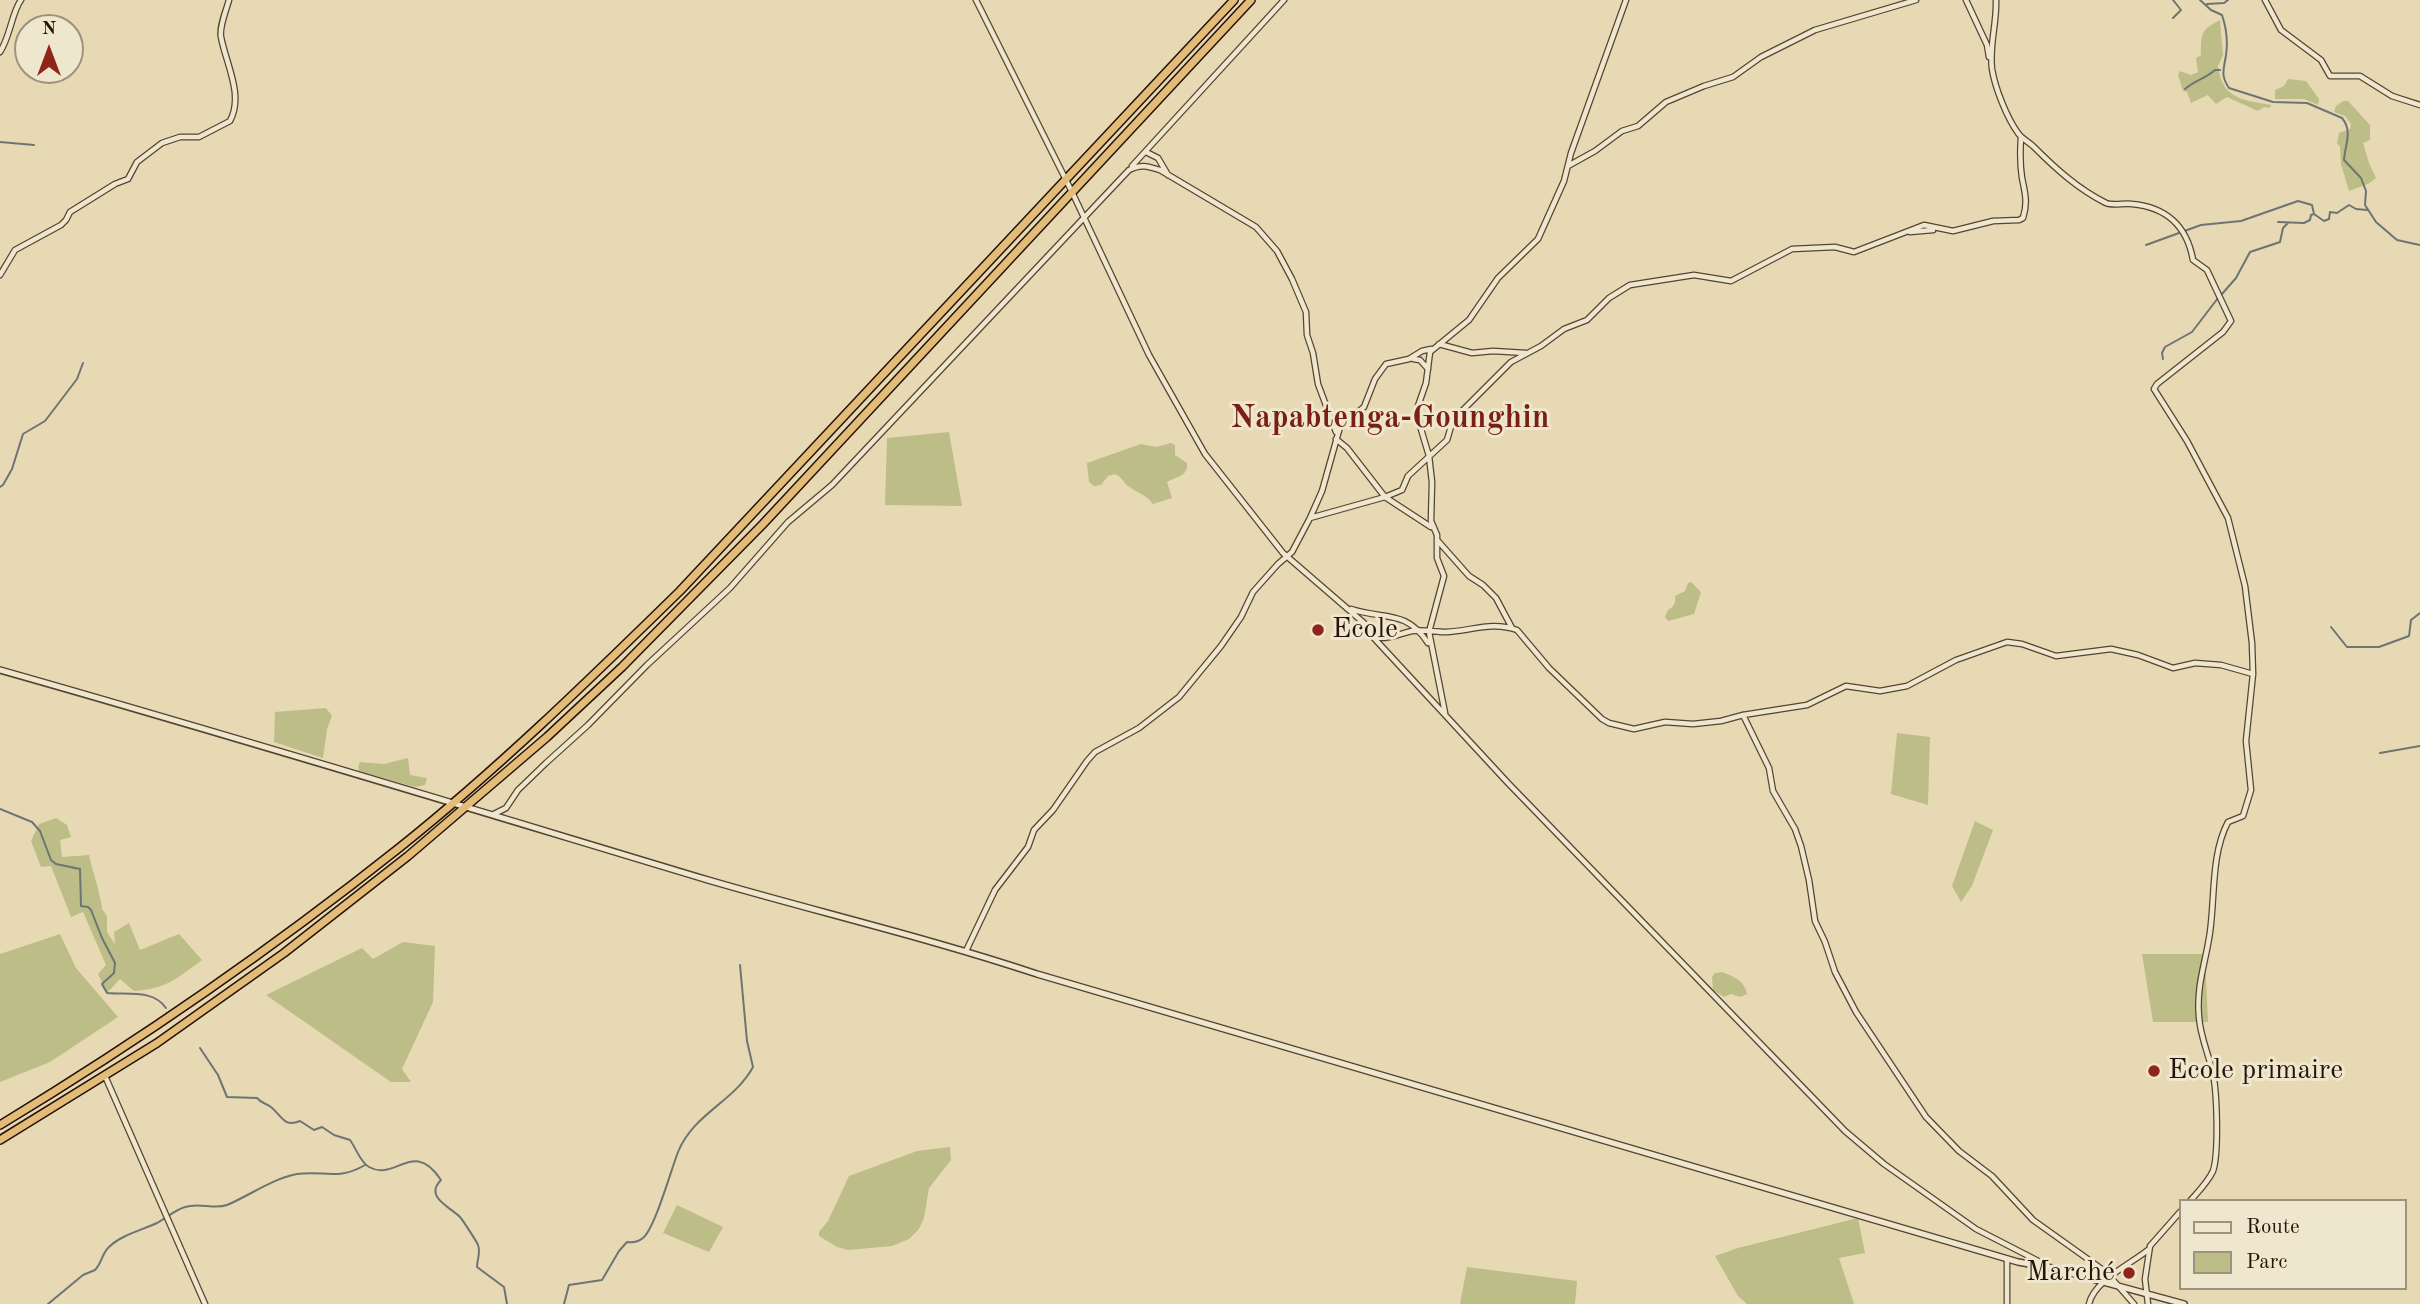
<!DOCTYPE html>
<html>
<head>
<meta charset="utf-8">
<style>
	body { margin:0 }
	#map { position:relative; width:2420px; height:1304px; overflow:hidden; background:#e7d9b3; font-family:"Old Standard TT",serif }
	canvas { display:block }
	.legend { position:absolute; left:2179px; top:1199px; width:228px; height:91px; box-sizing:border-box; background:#efe6ce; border:2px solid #9e917f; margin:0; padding:9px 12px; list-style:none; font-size:21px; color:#251208 }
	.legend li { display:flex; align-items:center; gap:14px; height:35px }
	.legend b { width:35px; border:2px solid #9e917f }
	.north { position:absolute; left:14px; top:14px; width:70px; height:70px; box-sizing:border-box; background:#efe6ce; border:2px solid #9e917f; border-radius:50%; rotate:0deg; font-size:19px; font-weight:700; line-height:28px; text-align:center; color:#251208 }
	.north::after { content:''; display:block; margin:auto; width:24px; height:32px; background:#8f2418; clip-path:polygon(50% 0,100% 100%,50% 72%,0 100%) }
</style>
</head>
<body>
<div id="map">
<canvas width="2420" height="1304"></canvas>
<ul class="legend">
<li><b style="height:9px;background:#efe6ce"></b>Route</li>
<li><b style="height:19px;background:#bdbd87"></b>Parc</li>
</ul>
<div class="north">N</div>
</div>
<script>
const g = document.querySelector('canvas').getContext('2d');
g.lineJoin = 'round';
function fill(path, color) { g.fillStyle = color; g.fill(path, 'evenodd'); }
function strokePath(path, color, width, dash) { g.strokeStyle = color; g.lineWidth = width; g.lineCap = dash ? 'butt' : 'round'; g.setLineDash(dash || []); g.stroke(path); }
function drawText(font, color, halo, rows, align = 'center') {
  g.font = font + ' "Old Standard TT",serif'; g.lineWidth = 6; g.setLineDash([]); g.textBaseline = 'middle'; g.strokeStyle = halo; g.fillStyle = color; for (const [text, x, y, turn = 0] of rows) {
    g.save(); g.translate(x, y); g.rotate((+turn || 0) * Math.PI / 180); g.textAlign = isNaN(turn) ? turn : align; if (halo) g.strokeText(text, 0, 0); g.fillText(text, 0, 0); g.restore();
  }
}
const green = new Path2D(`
	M2220 20 2223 55 2218 66C2222 99 2243 100 2271 105L2270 108 2264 107 2258 111 2227 97 2216 104 2208 95 2191 103 2187 92 2183 91 2178 75 2180 71 2191 75 2198 72 2196 58 2201 55C2201 33 2201 30 2220 20Z
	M2288 79 2306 81 2319 99 2318 105 2304 99H2275V90L2284 86Z
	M2343 101H2348L2370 125V140L2363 143 2369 163 2376 178 2368 184 2349 191 2341 164 2340 146 2337 144 2339 133 2350 129 2351 124 2345 116 2334 112 2336 106Z
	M949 432 962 506 885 505 887 438Z
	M1171 443 1175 445V455L1187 463C1188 477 1177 476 1167 482L1172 498 1153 504C1146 494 1137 493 1128 486 1123 482 1122 477 1115 474L1108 476 1101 485 1094 486 1089 482 1087 463 1141 444 1156 447Z
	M1691 582 1701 592 1694 614 1668 621 1665 617 1668 610C1674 607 1676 603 1675 596L1685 591 1688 583Z
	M326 708 332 716 327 729 323 758 274 742 275 712Z
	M1897 733 1930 737 1928 805 1891 794Z
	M408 758 410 775 427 778 425 785 415 787 359 771 358 767 360 762 384 764Z
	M56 818 67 825 71 837 60 840 62 857 89 855C92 869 102 899 102 909L107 916V932L115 944 114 932 129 923 140 950 179 934 202 960C176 979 166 989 134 991L120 979 107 993 98 974 106 965 83 912 71 917 51 866 41 867 31 841 39 824Z
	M1975 821 1993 830 1972 886 1961 902 1952 886Z
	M60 934 76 968 118 1017 50 1062 0 1082V954Z
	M403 942 435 946 433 1002 402 1069 411 1082H391L266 995 362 948 373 959Z
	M2142 954H2205L2208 1022H2153Z
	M1722 972C1734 977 1744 980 1747 994L1740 997 1731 994 1724 997 1713 990 1712 977 1715 973Z
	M950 1147 951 1160 929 1188 924 1218 919 1229 909 1239 892 1246 848 1250 837 1247 819 1236V1232L828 1221 849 1176 917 1151Z
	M677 1205 723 1227 709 1252 663 1233Z
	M1858 1218 1865 1253 1839 1258 1854 1304H1747L1738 1296 1715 1256 1738 1248Z
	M1467 1267 1577 1281 1575 1304H1460Z`);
const stream = new Path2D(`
	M2200 0 2211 10 2222 15C2226 27 2228 42 2226 55 2224 69 2220 75 2229 88L2273 102 2307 103 2342 118C2353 131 2345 145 2344 160L2361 178 2366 191 2365 205 2376 222 2397 240 2420 245
	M2207 4 2224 3 2228 0
	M2173 18 2181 10 2173 0
	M2185 89C2197 79 2205 79 2215 70H2220
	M0 142 34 145
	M2278 222 2304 223 2310 220 2311 215 2314 214
	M2146 245 2201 225 2241 221 2298 201 2312 205 2314 214 2324 221 2329 219 2330 212 2337 213 2349 205 2356 209 2367 210
	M2222 294 2236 278 2250 252 2280 242 2283 228 2288 223
	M2163 359 2162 353 2165 347 2192 332 2218 298
	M0 487 3 485 12 469 23 434 45 421 77 379 83 363
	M2331 627 2347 647H2379L2409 636 2411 620 2420 613
	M2380 753 2420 746
	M0 809 32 822 40 831 51 860 56 864 80 869 81 906 88 907 91 910 102 938 115 963 114 973 102 984 107 993C127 995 153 989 166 1008
	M200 1048 218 1075 227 1097 257 1098C262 1104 266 1103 271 1107 282 1116 284 1128 300 1121L314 1130 322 1127 334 1135 350 1140C356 1148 360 1162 369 1167 396 1182 413 1138 441 1180 424 1197 450 1207 460 1217 462 1219 477 1242 478 1245 481 1253 477 1259 477 1267L504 1287 507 1304
	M48 1304 83 1275 95 1270C102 1263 102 1253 109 1247 121 1235 142 1230 157 1223 166 1218 175 1210 185 1207 200 1202 214 1210 227 1205 251 1195 271 1179 297 1174 323 1170 338 1181 365 1165
	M564 1304 569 1285 602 1280 619 1251 627 1242C633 1243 638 1242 643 1238 655 1228 671 1170 678 1152 694 1113 734 1102 753 1067L747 1041 740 965`);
const minor = new Path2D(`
	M976 0 1072 192 1149 355 1205 454 1283 553 1364 623 1373 637 1508 783 1845 1131 1884 1164 1976 1229 2048 1266
	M1966 0 1987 45 1989 57
	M1996 0C1997 23 1989 46 1992 69 1995 88 2007 118 2018 133 2022 139 2029 142 2034 147 2056 169 2078 189 2106 203 2113 206 2123 203 2132 204 2166 207 2187 226 2193 260L2207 270 2231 321 2223 332 2157 384 2154 389 2187 441 2228 518 2245 586 2252 643 2253 674 2246 741 2251 790 2243 816 2228 822C2211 854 2215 897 2210 932 2206 962 2196 985 2199 1017 2200 1036 2209 1055 2213 1074 2217 1093 2219 1153 2213 1171 2208 1182 2198 1192 2190 1201
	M2265 0 2281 30 2321 60 2330 76H2360L2392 96 2420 105
	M0 52C10 37 12 12 21 0
	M1146 152 1158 158 1168 175
	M1132 166 1284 0
	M1568 166 1595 151 1622 131 1638 126 1666 102 1704 86 1733 77 1761 57 1815 30 1916 0
	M1910 232 1933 230
	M0 275 15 250 61 225 66 220 70 212 115 184 128 179 137 162 162 143 180 137H199L230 121C244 95 226 64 221 37 219 27 226 11 229 0
	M1439 344 1472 353 1493 351 1526 353
	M1413 359 1420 360 1428 369
	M1336 439 1347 448 1385 497 1431 527
	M1310 518 1322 491 1340 427 1364 407 1375 379 1386 364 1409 359 1422 351 1431 349
	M1438 541 1469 576 1483 585 1496 598 1512 628
	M1351 609C1384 620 1406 609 1428 643
	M1374 637C1389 640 1398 634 1412 631 1423 629 1435 632 1446 632 1471 631 1492 621 1517 630L1549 668 1602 719 1609 723 1634 729 1665 722 1693 724 1721 721 1743 715 1807 705 1846 686 1880 691 1907 686 1956 660 2007 642 2022 644 2056 656 2111 649 2138 655 2173 668 2195 663 2221 665 2253 674
	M1445 713 1429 632 1444 576 1437 558V535L1431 521 1432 482 1429 456 1418 419V406L1426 383 1430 352 1469 320 1498 278 1538 239 1564 181 1571 153 1626 0
	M1743 715 1769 768 1773 791 1795 829 1801 846 1809 880 1815 921 1825 942 1835 972 1856 1012 1926 1117 1959 1151 1992 1176 2033 1220 2106 1272 2134 1304
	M494 814 506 808 518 790 546 763 588 725 647 665 730 588 788 522 832 485 1129 170C1141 164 1147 166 1160 170L1256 227 1277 251 1292 279 1306 312 1307 335 1313 353 1318 384 1336 432
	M966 951 995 890 1028 847 1034 830 1053 810 1087 761 1095 752 1139 728 1179 697 1221 646 1241 617 1253 592 1278 564 1292 552 1310 518 1385 497 1402 490 1408 476 1447 440 1452 423 1458 415 1511 362 1541 346 1564 329 1587 320 1609 298 1630 285 1694 275 1731 281 1792 249 1835 247 1854 252 1924 225 1953 231 1993 221 2019 220 2023 218C2028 202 2025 193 2022 178 2020 165 2020 151 2021 137
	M105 1076 205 1304
	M2007 1304V1259
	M2089 1304C2094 1281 2129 1265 2148 1250
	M2148 1304 2145 1279 2150 1246 2180 1212`);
const tertiary = new Path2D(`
	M0 670C237 737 472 809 708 880 818 912 929 938 1037 974L2018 1262 2052 1268 2184 1304`);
const trunk = new Path2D(`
	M0 1125C139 1041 272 949 399 848 498 769 589 680 680 591L1234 0
	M0 1140 157 1043 284 953 408 856 547 737 622 667 763 524 1251 0`);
const markers = [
	[1318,630,7,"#8f2418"],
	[2154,1071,7,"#8f2418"],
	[2129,1273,7,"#8f2418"]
];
const poiNames = [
	["Ecole",1332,630],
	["Ecole primaire",2168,1071],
	["Marché",2115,1273,"right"]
];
const quarterNames = [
	["Napabtenga-Gounghin",1390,419]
];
fill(green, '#bdbd87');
strokePath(stream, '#6d7572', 2);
strokePath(minor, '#564433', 7);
strokePath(tertiary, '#564433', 8);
strokePath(trunk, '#251208', 10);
strokePath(minor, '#efe6ce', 4.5);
strokePath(tertiary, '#efe6ce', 5);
strokePath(trunk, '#e4bc7a', 7);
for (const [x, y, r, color] of markers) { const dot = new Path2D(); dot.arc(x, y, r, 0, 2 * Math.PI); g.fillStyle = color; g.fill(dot); strokePath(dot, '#efe6ce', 2.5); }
drawText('28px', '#251208', '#efe6ce', poiNames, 'left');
drawText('bold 32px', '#7a1f14', '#efe6ce', quarterNames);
</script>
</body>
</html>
